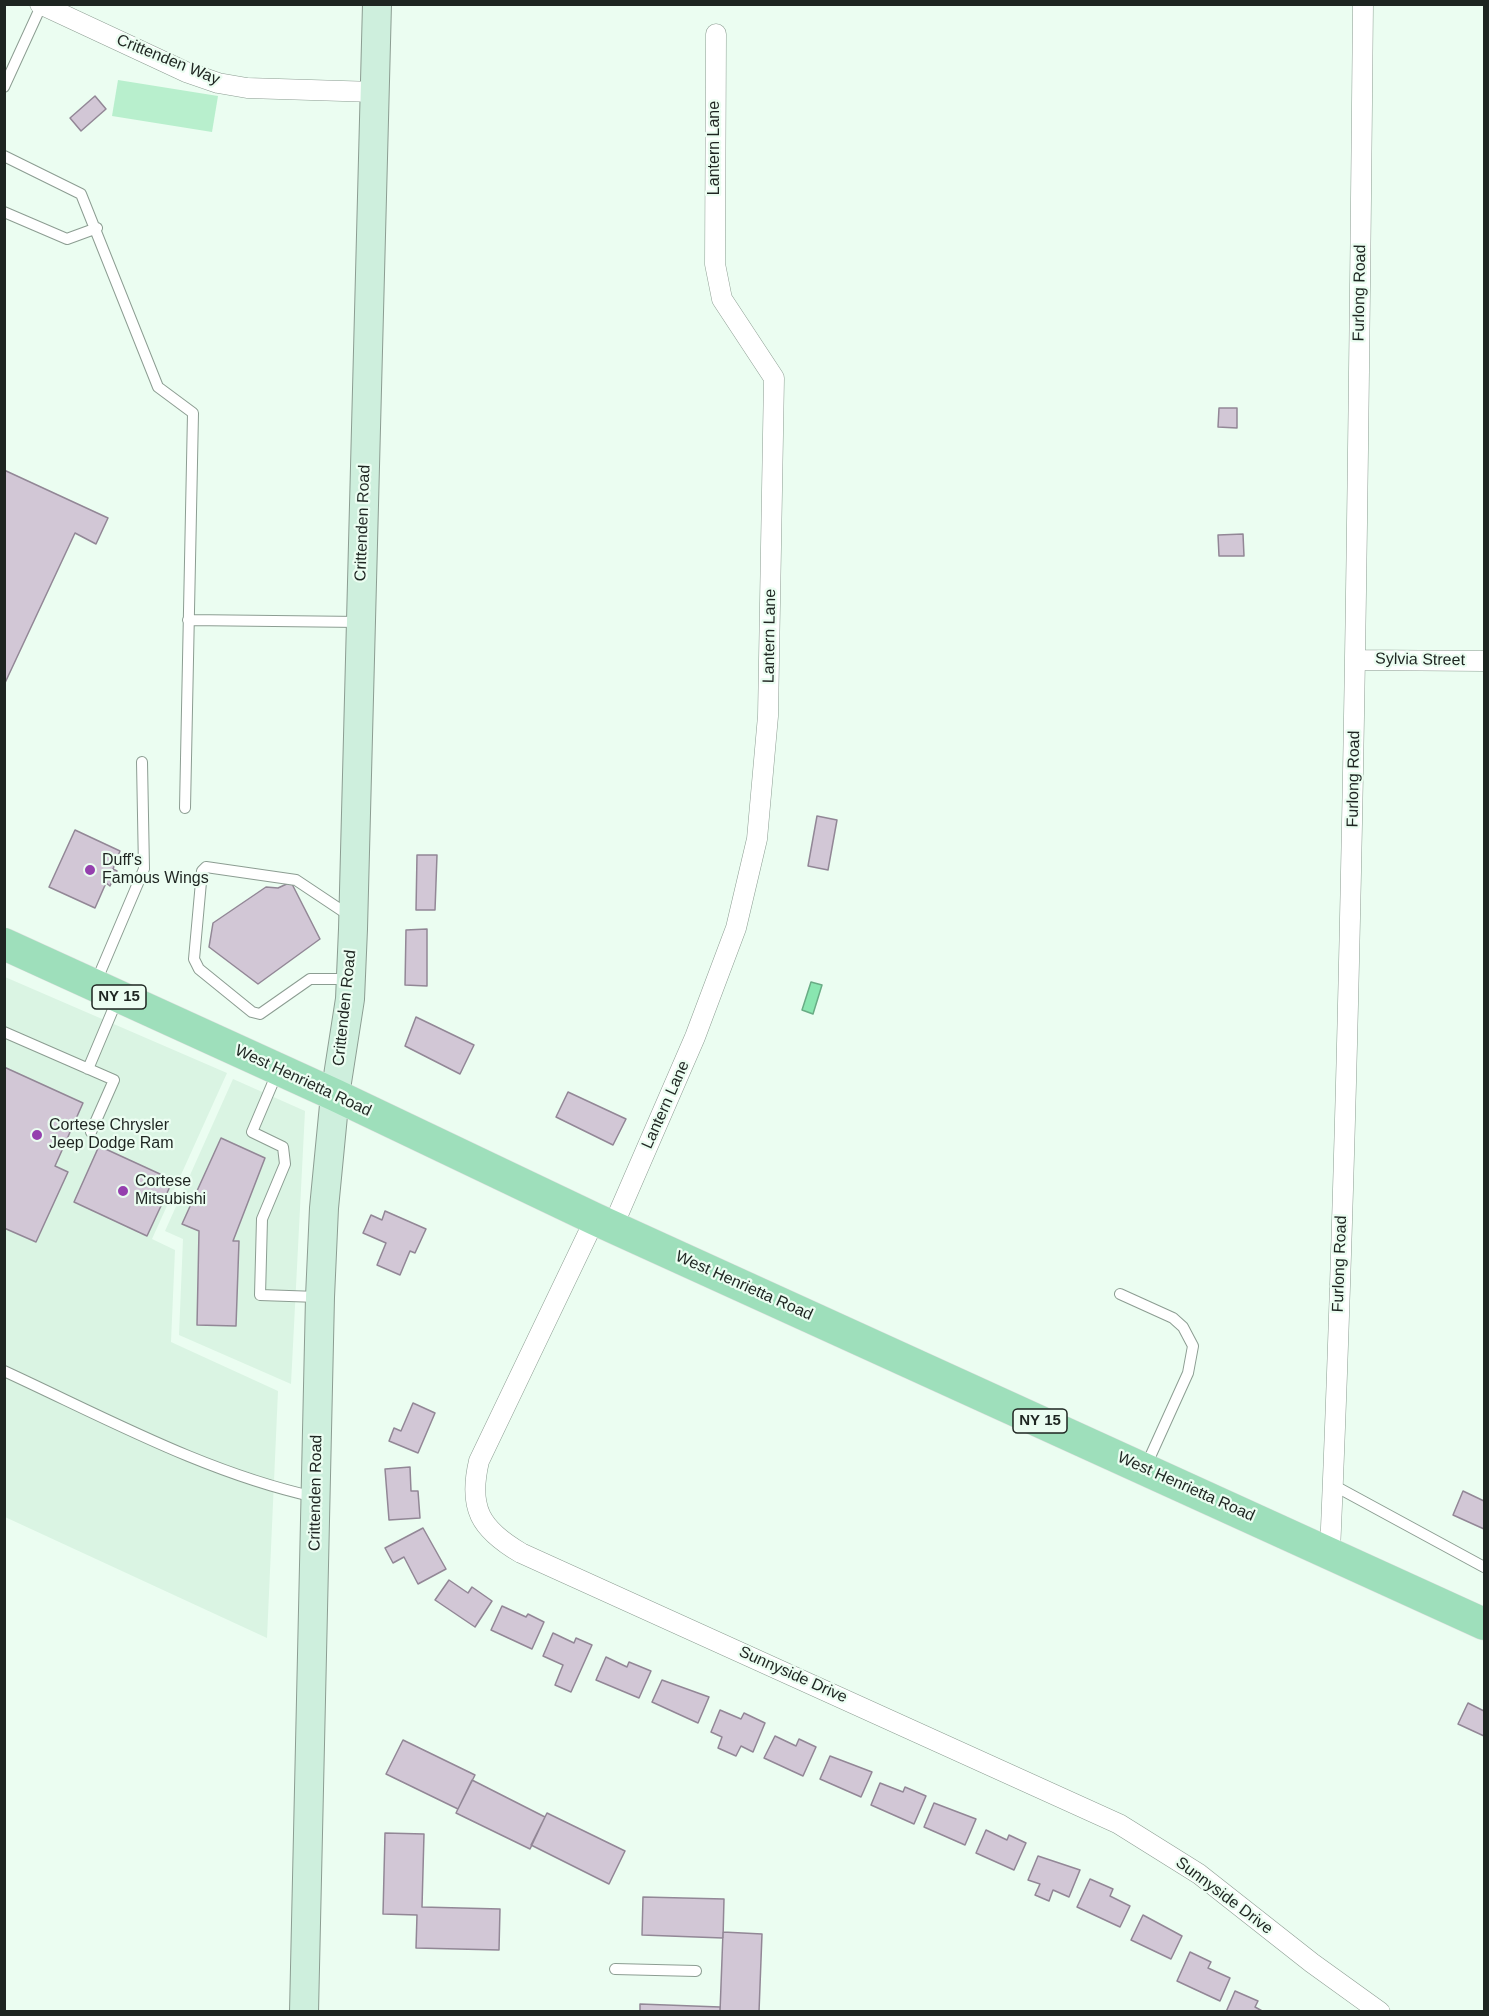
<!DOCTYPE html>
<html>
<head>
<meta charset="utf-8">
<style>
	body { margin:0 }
	#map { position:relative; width:1489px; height:2016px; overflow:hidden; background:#ebfdf1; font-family:Arial,sans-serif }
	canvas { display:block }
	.frame { position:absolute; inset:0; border:6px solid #1e2521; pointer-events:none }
</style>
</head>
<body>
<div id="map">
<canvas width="1489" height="2016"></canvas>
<div class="frame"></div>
</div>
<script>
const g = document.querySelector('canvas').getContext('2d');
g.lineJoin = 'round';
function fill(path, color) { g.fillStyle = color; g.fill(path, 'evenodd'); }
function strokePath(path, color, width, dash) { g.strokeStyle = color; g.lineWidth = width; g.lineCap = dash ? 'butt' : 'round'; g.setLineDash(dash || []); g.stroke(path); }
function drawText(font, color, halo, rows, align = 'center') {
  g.font = font + ' Arial,sans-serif'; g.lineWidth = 4.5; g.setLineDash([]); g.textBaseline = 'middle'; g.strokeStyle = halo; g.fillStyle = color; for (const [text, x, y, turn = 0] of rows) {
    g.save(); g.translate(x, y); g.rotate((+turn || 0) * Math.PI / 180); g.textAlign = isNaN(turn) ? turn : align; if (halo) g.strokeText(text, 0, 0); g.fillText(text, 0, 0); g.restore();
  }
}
const built = new Path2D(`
	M5 977 227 1073 152 1239 175 1250 171 1342 278 1391 267 1638 5 1517Z
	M233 1079 305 1111 291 1384 179 1335 183 1239 165 1231Z`);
const green = new Path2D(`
	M118 80 218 96 212 132 112 116Z`);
const water = new Path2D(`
	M811 982 822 985 813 1014 802 1010Z`);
const building = new Path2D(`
	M95 96 106 109 81 131 70 118Z
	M1219 408H1237V428L1218 427Z
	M4 470 108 518 96 544 75 533 4 685Z
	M1243 534 1244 556H1219L1218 535Z
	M817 816 837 820 828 870 808 866Z
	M75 830 120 851 113 869 117 871 110 886 106 883 95 908 49 887Z
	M417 855H437L435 910H416Z
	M291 882 320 939 258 984 209 947 213 923 266 887 278 888Z
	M427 929V986L405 985 406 930Z
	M416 1017 474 1045 460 1074 405 1046Z
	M4 1067 83 1103 55 1166 68 1172 36 1242 4 1228Z
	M568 1092 626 1119 613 1145 556 1117Z
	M221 1138 265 1158 233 1241H239L236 1326 197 1325 199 1231 182 1224Z
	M99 1146 173 1180 147 1236 74 1202Z
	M385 1211 426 1229 415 1253 410 1251 400 1275 377 1265 386 1243 363 1233 371 1215 382 1220Z
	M413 1403 435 1413 418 1453 389 1441 394 1428 401 1431Z
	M410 1467 411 1491H418L420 1518 389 1520 385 1469Z
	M1463 1491 1484 1501V1529L1453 1515Z
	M423 1528 446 1569 418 1584 404 1557 393 1563 385 1548Z
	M449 1580 468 1593 472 1587 492 1601 475 1627 435 1600Z
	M502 1606 526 1617 528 1614 544 1622 532 1649 491 1630Z
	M553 1633 574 1643 576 1638 592 1645 571 1692 555 1685 563 1665 543 1656Z
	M606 1657 627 1667 629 1662 651 1671 639 1698 596 1680Z
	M662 1680 709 1697 698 1723 652 1702Z
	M1468 1703 1484 1711V1736L1458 1724Z
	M720 1710 741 1719 744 1713 765 1723 753 1752 741 1746 736 1756 718 1748 722 1737 711 1732Z
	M775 1736 796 1746 799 1739 816 1747 803 1776 764 1758Z
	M403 1740 475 1775 458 1809 386 1774Z
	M830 1756 872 1772 861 1797 820 1779Z
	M472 1780 545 1817 530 1849 456 1813Z
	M880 1783 903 1792 905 1787 926 1796 914 1824 871 1805Z
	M934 1803 976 1819 965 1845 924 1827Z
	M547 1813 625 1851 609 1884 531 1845Z
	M986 1830 1007 1840 1009 1835 1026 1843 1014 1870 976 1853Z
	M385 1833 424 1834 422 1907 500 1909 499 1950 416 1948 417 1915 383 1914Z
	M1038 1856 1080 1870 1069 1897 1053 1890 1049 1901 1035 1895 1040 1884 1028 1880Z
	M1090 1879 1113 1889 1110 1896 1130 1906 1120 1927 1077 1907Z
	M643 1897 724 1899 723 1938 642 1935Z
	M1143 1915 1182 1936 1171 1959 1131 1940Z
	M723 1932 762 1934 759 2012H720Z
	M1190 1952 1211 1962 1208 1968 1230 1978 1220 2001 1177 1981Z
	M1235 1991 1258 2001 1255 2007 1264 2012H1226Z
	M640 2004 720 2007V2012H640Z`);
const lane = new Path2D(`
	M4 87 42 4
	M4 156 81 194 158 387 193 413 185 808
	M4 212 67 239 97 228
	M188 620 360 622
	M348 979H310L260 1014 252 1012 199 969 194 959 202 871 206 867 296 880 350 916
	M96 982 144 869 142 762
	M4 1032 114 1080 91 1132
	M88 1069 117 1000
	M277 1073 252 1132 283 1147 285 1164 262 1219 260 1295 318 1297
	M1120 1294 1173 1318 1183 1327 1193 1346 1188 1373 1145 1468
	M4 1371C106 1418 206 1473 315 1497
	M1333 1485 1484 1567
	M615 1969 696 1971`);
const street = new Path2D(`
	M40 4 186 72 218 83 247 88 375 92
	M1356 660 1484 661
	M595 1219 479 1461C468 1508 480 1529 521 1553L1119 1824 1199 1874 1312 1963 1380 2012
	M613 1226 695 1037 736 928 757 839 768 716 774 378 722 299 715 264 716 34
	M1330 1552C1352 1037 1358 521 1363 4`);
const secondary = new Path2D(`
	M304 2012 320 1297 324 1208 335 1095 350 999 353 929 377 4`);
const primary = new Path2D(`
	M4 944 335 1095 595 1219 1484 1624`);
const markers = [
	[90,870,6,"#9540ae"],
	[37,1135,6,"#9540ae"],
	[123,1191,6,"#9540ae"]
];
const shields = [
	[119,997,54],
	[1040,1421,54]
];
const shieldNames = [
	["NY 15",119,997],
	["NY 15",1040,1421]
];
const streetNames = [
	["Crittenden Way",168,60,22],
	["Lantern Lane",715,148,-90],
	["Furlong Road",1360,293,-89],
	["Crittenden Road",363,523,-88],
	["Lantern Lane",770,636,-89],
	["Sylvia Street",1420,660,1],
	["Furlong Road",1354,779,-89],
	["Crittenden Road",345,1008,-84],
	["West Henrietta Road",303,1081,25],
	["Lantern Lane",666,1105,-66],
	["Furlong Road",1340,1264,-88],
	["West Henrietta Road",744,1286,24],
	["West Henrietta Road",1186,1487,24],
	["Crittenden Road",316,1493,-89],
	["Sunnyside Drive",793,1675,24],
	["Sunnyside Drive",1224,1896,37]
];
const poiNames = [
	["Duff's",102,861],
	["Famous Wings",102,879],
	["Cortese Chrysler",49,1126],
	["Jeep Dodge Ram",49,1144],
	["Cortese",135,1182],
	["Mitsubishi",135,1200]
];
fill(built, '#daf4e3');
fill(green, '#b8efcd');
fill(water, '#89e6b0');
strokePath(water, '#69ac85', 1.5);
fill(building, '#d2c7d6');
strokePath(building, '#928796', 1.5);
strokePath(lane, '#8c9d92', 12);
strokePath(street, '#8c9d92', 21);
strokePath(secondary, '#8c9d92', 30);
strokePath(primary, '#e0e0e0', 33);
strokePath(lane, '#fff', 10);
strokePath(street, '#fff', 20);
strokePath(secondary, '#ceefdd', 28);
strokePath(primary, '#9edfbb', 32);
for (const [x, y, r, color] of markers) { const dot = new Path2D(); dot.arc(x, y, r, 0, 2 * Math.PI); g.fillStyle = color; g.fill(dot); strokePath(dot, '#ebfdf1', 2); }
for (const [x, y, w] of shields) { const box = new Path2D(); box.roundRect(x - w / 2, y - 12, w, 24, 4.5); g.fillStyle = '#ebfdf1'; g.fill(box); strokePath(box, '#1e2521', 1.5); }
drawText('bold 15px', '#1e2521', null, shieldNames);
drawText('16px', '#1e2521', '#ebfdf1', streetNames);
drawText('16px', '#1e2521', '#ebfdf1', poiNames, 'left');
</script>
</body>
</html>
